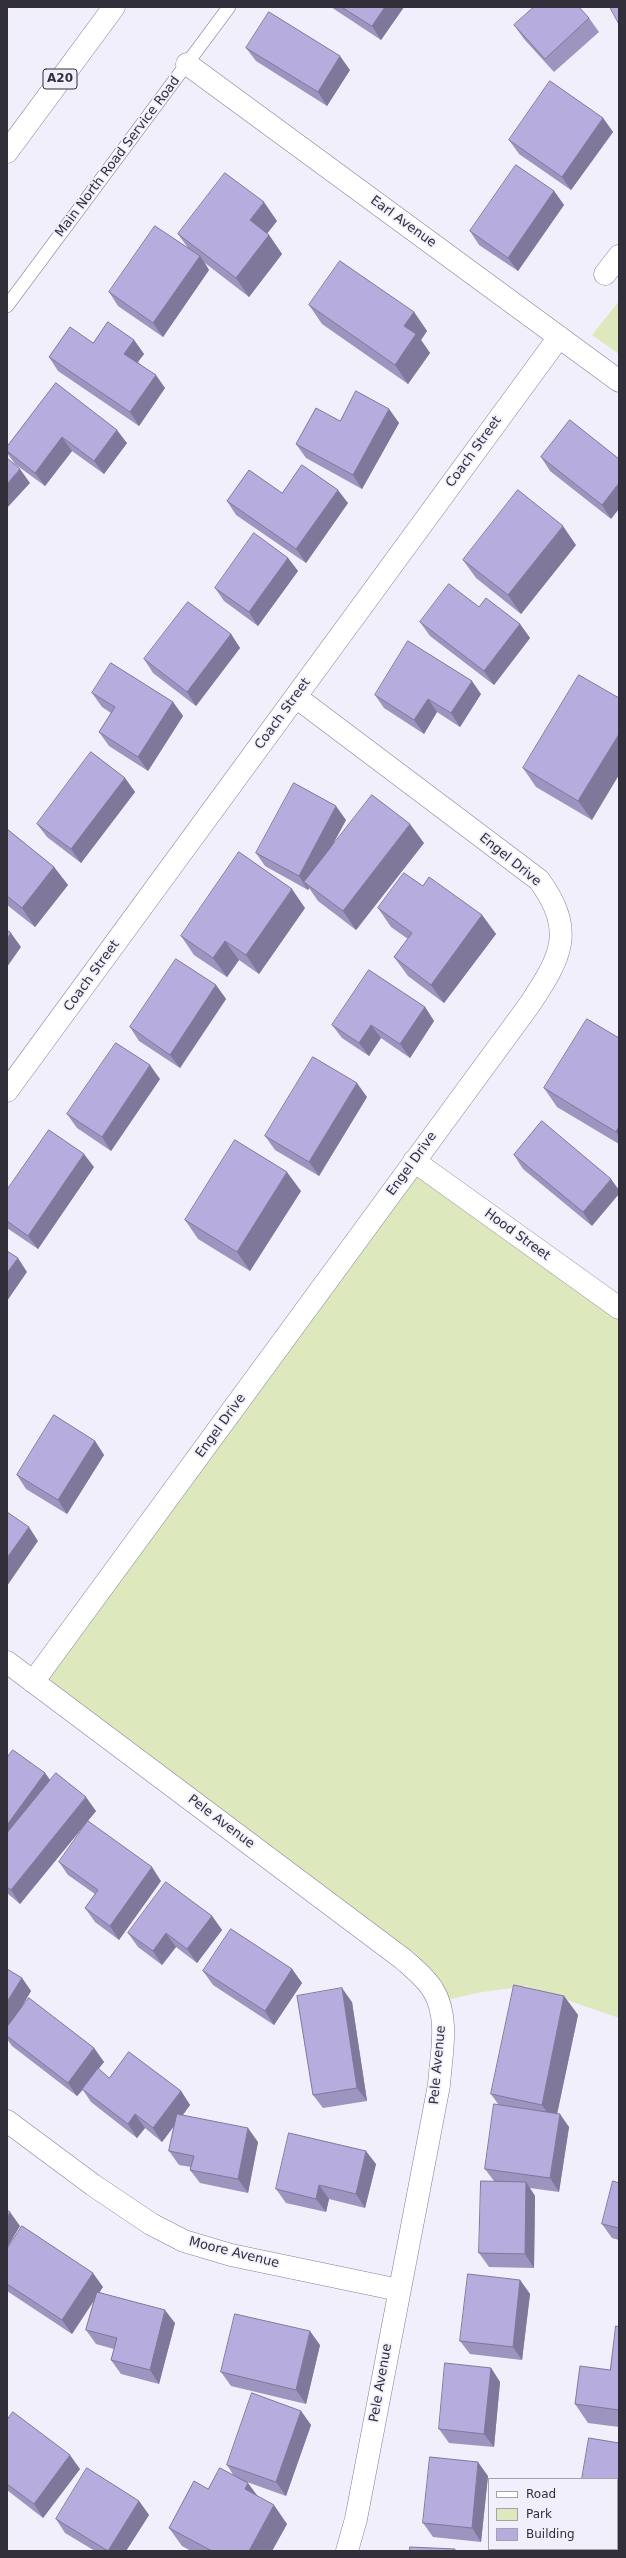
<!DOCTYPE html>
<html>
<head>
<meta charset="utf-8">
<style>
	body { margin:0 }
	#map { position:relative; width:626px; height:2558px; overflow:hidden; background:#f1effb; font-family:"DejaVu Sans",sans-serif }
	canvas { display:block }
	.frame { position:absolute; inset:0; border:8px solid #322f3b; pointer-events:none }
	.legend { position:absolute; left:488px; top:2478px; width:130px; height:72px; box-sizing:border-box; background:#f1effb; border:1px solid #a5a2ae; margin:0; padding:5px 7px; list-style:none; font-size:12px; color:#322f3b }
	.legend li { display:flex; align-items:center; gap:8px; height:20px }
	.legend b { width:20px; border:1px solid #a5a2ae }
</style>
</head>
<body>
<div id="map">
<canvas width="626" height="2558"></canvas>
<div class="frame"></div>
<ul class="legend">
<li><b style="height:5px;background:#fff"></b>Road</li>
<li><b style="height:11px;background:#dde9bc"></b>Park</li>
<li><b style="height:11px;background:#b7acde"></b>Building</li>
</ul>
</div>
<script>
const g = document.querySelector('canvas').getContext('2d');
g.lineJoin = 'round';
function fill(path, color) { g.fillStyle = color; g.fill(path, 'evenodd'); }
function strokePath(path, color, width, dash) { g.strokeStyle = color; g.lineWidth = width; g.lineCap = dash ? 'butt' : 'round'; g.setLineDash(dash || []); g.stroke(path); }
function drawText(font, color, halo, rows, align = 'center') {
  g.font = font + ' "DejaVu Sans",sans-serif'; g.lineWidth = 3.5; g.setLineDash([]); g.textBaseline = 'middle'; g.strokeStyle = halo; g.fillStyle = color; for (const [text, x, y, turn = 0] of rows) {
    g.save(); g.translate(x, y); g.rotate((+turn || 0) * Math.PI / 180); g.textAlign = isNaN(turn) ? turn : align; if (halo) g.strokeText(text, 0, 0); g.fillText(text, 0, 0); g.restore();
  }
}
const green = new Path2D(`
	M619 301V354L592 335Z
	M414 1161 619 1308V2018L526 1986 476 1993 439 2002 433 1989 33 1682Z`);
const service = new Path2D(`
	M7 306 229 7`);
const minor = new Path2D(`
	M187 64 619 381
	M605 274 619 256
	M7 1091 559 337
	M414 1161 619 1308
	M7 1662 403 1959C413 1968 426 1978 433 1990 450 2017 441 2055 439 2085L356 2519 347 2551
	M33 1682 530 1004C561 957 576 931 539 880L296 697
	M7 2121 93 2185 151 2224 184 2241 231 2255 399 2290`);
const trunk = new Path2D(`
	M7 152 114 7`);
const wall = new Path2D(`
	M331 7H404L381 40Z
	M589 18 599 32 554 72 524 39 514 25Z
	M246 48 350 70 327 106 256 61Z
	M603 118 613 132 571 190 519 154 509 140Z
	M554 191 564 205 518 271 479 245 470 231Z
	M277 221 267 233 269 235 282 254 249 297 205 263 209 270 163 337 118 306 109 292 188 248 178 234Z
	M309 305 414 312 427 331 421 340 430 353 408 384 322 324Z
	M134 340 144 354 138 362 165 388 139 426 58 371 49 357 93 343Z
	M56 383 127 443 104 474 72 451 45 486 15 464 7 453V447Z
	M389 409 399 423 362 489 306 458 296 444 340 421Z
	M570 420 611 519 550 471 541 457Z
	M282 493 348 503 306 563 236 515 227 501Z
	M576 545 521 614 476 578 463 560Z
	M288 558 298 571 258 626 224 601 215 588Z
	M479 607 520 624 530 638 494 685 430 636 420 622Z
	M231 634 240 648 196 706 153 673 144 659Z
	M92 693 173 702 183 716 148 771 109 746 99 732 111 713 102 707Z
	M481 694 460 727 437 712 424 734 384 708 375 695Z
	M619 698 592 820 536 787 523 768Z
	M125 778 135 792 81 863 47 837 37 824Z
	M346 820 331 848 424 843 356 930 318 901 309 888 308 890 265 866 256 853Z
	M7 829 54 867 68 885 35 927 7 905Z
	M423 886 482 915 496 934 444 1003 408 976 394 957 408 939 391 927 378 908Z
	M305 908 259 974 239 960 227 977 194 955 181 936Z
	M216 985 226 999 180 1068 139 1041 130 1027Z
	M425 1007 434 1021 410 1058 381 1038 369 1056 342 1038 332 1025Z
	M619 1038V1144L557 1107 544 1088Z
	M160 1079 111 1151 77 1128 67 1114Z
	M367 1097 319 1176 275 1150 265 1136Z
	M542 1121 592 1226 523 1169 514 1155Z
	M94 1167 38 1249 7 1228V1190Z
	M301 1191 250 1271 198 1239 185 1220Z
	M95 1441 104 1455 67 1514 26 1489 17 1475Z
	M7 1758 45 1773 50 1780 96 1811 20 1904 7 1893Z
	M59 1862 161 1881 119 1940 95 1922 85 1908 95 1894 68 1875Z
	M212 1916 222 1930 197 1963 176 1947 162 1965 138 1947 128 1933Z
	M7 1969 22 1978 31 1991 19 2012 94 2048 104 2062 98 2069 109 2078 181 2091 190 2105 183 2115 258 2142 248 2193 200 2183 190 2170 191 2167 179 2165 169 2151 174 2126 162 2142 145 2128 137 2138 91 2102 83 2090 77 2096 12 2046 7 2039Z
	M292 1969 302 1983 274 2025 213 1985 203 1971Z
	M564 1996 578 2015 557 2113 569 2127 559 2192 530 2188 535 2196 534 2268 489 2267 479 2253 494 2181 485 2169 498 2104 491 2094Z
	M352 2002 367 2101 323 2108 313 2095Z
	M376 2164 365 2208 329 2199 326 2212 286 2203 276 2189Z
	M619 2183V2240L612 2238 602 2224Z
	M7 2249 103 2287 99 2292 175 2323 159 2384 121 2374 111 2360 114 2349 96 2344 86 2330 94 2300 72 2334 7 2291Z
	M520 2280 530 2294 522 2360 470 2354 460 2341Z
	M619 2327V2427L588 2423 575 2404 610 2370Z
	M320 2345 306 2404 231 2386 221 2372Z
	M491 2368 500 2382 494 2447 449 2443 439 2429Z
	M301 2411 311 2425 286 2496 247 2482 257 2496 287 2524 272 2551H191L182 2546 169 2528 234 2476 227 2465Z
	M7 2420 80 2469 43 2518 7 2490Z
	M619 2443V2518L617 2517V2479Z
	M488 2476 481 2542 433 2537 423 2523Z
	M139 2501 149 2515 126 2551H95L65 2533 56 2519Z`);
const shadedWall = new Path2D(`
	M385 7H404L381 40 372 26Z
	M340 56 350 70 327 106 318 92Z
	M603 118 613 132 571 190 562 177Z
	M554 191 564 205 518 271 508 258Z
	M264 202 277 221 263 239 250 220Z
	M269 235 282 254 249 297 236 278Z
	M200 256 209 270 163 337 153 323Z
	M414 312 427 331 421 340 430 353 408 384 395 365 404 326Z
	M134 340 144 354 134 367 124 354Z
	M156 375 165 388 139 426 130 412Z
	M389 409 399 423 362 489 353 475Z
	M117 430 127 443 104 474 94 461Z
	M62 437 72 451 45 486 35 473Z
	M20 469 30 483 7 508V484Z
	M619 483V509L611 519 602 505Z
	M338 490 348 503 306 563 296 549Z
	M563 526 576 545 521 614 508 595Z
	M288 558 298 571 258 626 249 612Z
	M520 624 530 638 494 685 484 671Z
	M231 634 240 648 196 706 187 692Z
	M472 681 481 694 460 727 451 713Z
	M428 699 437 712 424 734 414 720Z
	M173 702 183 716 148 771 138 757Z
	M619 734V775L592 820 578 801Z
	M125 778 135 792 81 863 71 849Z
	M336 806 346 820 310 886 304 882 309 888 308 890 299 876Z
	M410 824 424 843 356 930 343 911Z
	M54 867 68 885 35 927 22 908Z
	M292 889 305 908 259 974 246 955Z
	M482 915 496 934 444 1003 431 985Z
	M11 933 21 947 7 967V939Z
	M225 941 239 960 227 977 213 958Z
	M216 985 226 999 180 1068 170 1055Z
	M425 1007 434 1021 410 1058 400 1044Z
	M371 1025 381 1038 369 1056 359 1043Z
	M150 1065 160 1079 111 1151 102 1137Z
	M357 1083 367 1097 319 1176 309 1162Z
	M619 1126V1136L616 1132Z
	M84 1154 94 1167 38 1249 28 1236Z
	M287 1172 301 1191 250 1271 237 1252Z
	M611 1179 619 1190V1194L592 1226 583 1212Z
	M18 1258 27 1272 7 1301V1273Z
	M95 1441 104 1455 67 1514 58 1500Z
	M29 1527 38 1541 7 1586V1558Z
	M45 1773 55 1787 7 1852V1825Z
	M86 1797 96 1811 20 1904 11 1890Z
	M152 1867 161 1881 119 1940 110 1926Z
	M212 1916 222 1930 197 1963 187 1949Z
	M166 1933 176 1947 162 1965 153 1951Z
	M292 1969 302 1983 274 2025 265 2011Z
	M22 1978 31 1991 7 2031V2002Z
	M342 1988 352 2002 367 2101 357 2088Z
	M564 1996 578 2015 555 2124 542 2105Z
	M94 2048 104 2062 77 2096 68 2083Z
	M181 2091 190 2105 162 2142 153 2128Z
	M135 2114 145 2128 137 2138 128 2124Z
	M560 2114 569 2127 559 2192 550 2178Z
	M248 2128 258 2142 248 2193 238 2179Z
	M366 2151 376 2164 365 2208 356 2194Z
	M526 2182 535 2196 534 2268 525 2254Z
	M319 2185 329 2199 326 2212 316 2199Z
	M10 2212 20 2226 7 2248V2218Z
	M93 2273 103 2287 72 2334 62 2320Z
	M520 2280 530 2294 522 2360 513 2347Z
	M165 2310 175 2323 159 2384 150 2370Z
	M310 2331 320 2345 306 2404 296 2390Z
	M491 2368 500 2382 494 2447 484 2434Z
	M301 2411 311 2425 286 2496 276 2482Z
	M70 2455 80 2469 43 2518 34 2504Z
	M478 2462 488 2476 481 2542 472 2528Z
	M248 2483 262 2502 245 2489Z
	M617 2492 619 2495V2518L617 2515Z
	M139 2501 149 2515 126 2551H108Z
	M274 2505 287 2524 272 2551H249Z`);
const building = new Path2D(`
	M342 7H385L372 26Z
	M534 7H579L589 18 545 59 514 25Z
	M610 7H619V24Z
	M269 12 340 56 318 92 246 48Z
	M550 81 603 118 562 177 509 140Z
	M516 165 554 191 508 258 470 231Z
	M225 173 264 202 250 220 269 235 236 278 178 234Z
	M155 226 200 256 153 323 109 292Z
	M340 261 414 312 404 326 416 334 395 365 309 305Z
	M108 322 134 340 124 354 156 375 130 412 49 357 70 327 93 343Z
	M56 383 117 430 94 461 62 437 35 473 7 451V447Z
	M356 391 389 409 353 475 296 444 316 408 340 421Z
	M570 420 619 459V483L602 505 541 457Z
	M7 458 20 469 7 484Z
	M302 465 338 490 296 549 227 501 249 470 282 493Z
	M518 490 563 526 508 595 463 560Z
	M254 533 288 558 249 612 215 588Z
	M449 584 479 607 486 598 520 624 484 671 420 622Z
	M188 602 231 634 187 692 144 659Z
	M408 641 472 681 451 713 428 699 414 720 375 695Z
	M111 663 173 702 138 757 99 732 115 707 92 693Z
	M579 675 619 698V734L578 801 523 768Z
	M91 752 125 778 71 849 37 824Z
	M294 783 336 806 299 876 256 853Z
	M372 795 410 824 343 911 304 882Z
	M7 829 54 867 22 908 7 896Z
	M239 852 292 889 246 955 225 941 213 958 181 936Z
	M404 873 423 886 429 877 482 915 431 985 394 957 412 933 378 908Z
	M7 930 11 933 7 939Z
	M176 959 216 985 170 1055 130 1027Z
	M369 970 425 1007 400 1044 371 1025 359 1043 332 1025Z
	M587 1019 619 1038V1126L616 1132 544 1088Z
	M116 1043 150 1065 102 1137 67 1114Z
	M313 1057 357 1083 309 1162 265 1136Z
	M542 1121 611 1179 583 1212 514 1155Z
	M49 1130 84 1154 28 1236 7 1221V1190Z
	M235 1140 287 1172 237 1252 185 1220Z
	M7 1251 18 1258 7 1273Z
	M54 1415 95 1441 58 1500 17 1475Z
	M7 1512 29 1527 7 1558Z
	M13 1750 45 1773 7 1825V1758Z
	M56 1773 86 1797 11 1890 7 1887V1833Z
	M88 1821 152 1867 110 1926 85 1908 98 1890 59 1862Z
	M166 1882 212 1916 187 1949 166 1933 153 1951 128 1933Z
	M231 1929 292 1969 265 2011 203 1971Z
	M7 1969 22 1978 7 2002Z
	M514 1985 564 1996 542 2105 491 2094Z
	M342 1988 357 2088 313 2095 297 1996Z
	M29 1998 94 2048 68 2083 7 2036V2027Z
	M129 2052 181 2091 153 2128 135 2114 128 2124 82 2089 98 2068 109 2078Z
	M494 2104 560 2114 550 2178 485 2169Z
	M177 2114 248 2128 238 2179 190 2170 194 2156 169 2151Z
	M289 2133 366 2151 356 2194 319 2185 316 2199 276 2189Z
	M481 2181 526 2182 525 2254 479 2253Z
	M613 2181 619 2183V2228L602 2224Z
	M7 2210 10 2212 7 2218Z
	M22 2226 93 2273 62 2320 7 2284V2249Z
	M468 2274 520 2280 513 2347 460 2341Z
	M97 2292 165 2310 150 2370 111 2360 117 2338 86 2330Z
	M235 2314 310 2331 296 2390 221 2372Z
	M616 2326 619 2327V2410L575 2404 580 2366 610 2370Z
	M445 2363 491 2368 484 2434 439 2429Z
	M252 2393 301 2411 276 2482 227 2465Z
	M13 2412 70 2455 34 2504 7 2484V2420Z
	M589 2438 619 2443V2487L617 2486V2479H582Z
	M430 2457 478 2462 472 2528 423 2523Z
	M87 2468 139 2501 108 2551 56 2519Z
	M220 2468 248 2483 245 2489 274 2505 249 2551H212L169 2528 194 2481 208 2489Z
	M617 2521H619V2551H568L569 2549H617Z
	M410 2547 455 2549V2551H410Z`);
const shields = [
	[60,79,34]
];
const shieldNames = [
	["A20",60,79]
];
const streetNames = [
	["Main North Road Service Road",118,157,-53],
	["Earl Avenue",403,222,36],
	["Coach Street",474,452,-54],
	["Coach Street",283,714,-54],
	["Engel Drive",510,860,39],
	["Coach Street",92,976,-54],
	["Engel Drive",412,1164,-54],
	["Hood Street",517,1235,36],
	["Engel Drive",221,1426,-54],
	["Pele Avenue",221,1822,37],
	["Pele Avenue",438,2065,-85],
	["Moore Avenue",234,2253,14],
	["Pele Avenue",381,2383,-80]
];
fill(green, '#dde9bc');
strokePath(service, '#857f9c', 14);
strokePath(minor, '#857f9c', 23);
strokePath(trunk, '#857f9c', 23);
strokePath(service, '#fff', 13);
strokePath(minor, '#fff', 22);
strokePath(trunk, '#fff', 22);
fill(wall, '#9d94bf');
fill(shadedWall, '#80789b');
fill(building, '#b7acde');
strokePath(building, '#80789b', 1);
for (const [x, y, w] of shields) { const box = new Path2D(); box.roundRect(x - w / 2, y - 10, w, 20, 3); g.fillStyle = '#f1effb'; g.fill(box); strokePath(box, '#322f3b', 1); }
drawText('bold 12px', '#322f3b', null, shieldNames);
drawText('13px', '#322f3b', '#f1effb', streetNames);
</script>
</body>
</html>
